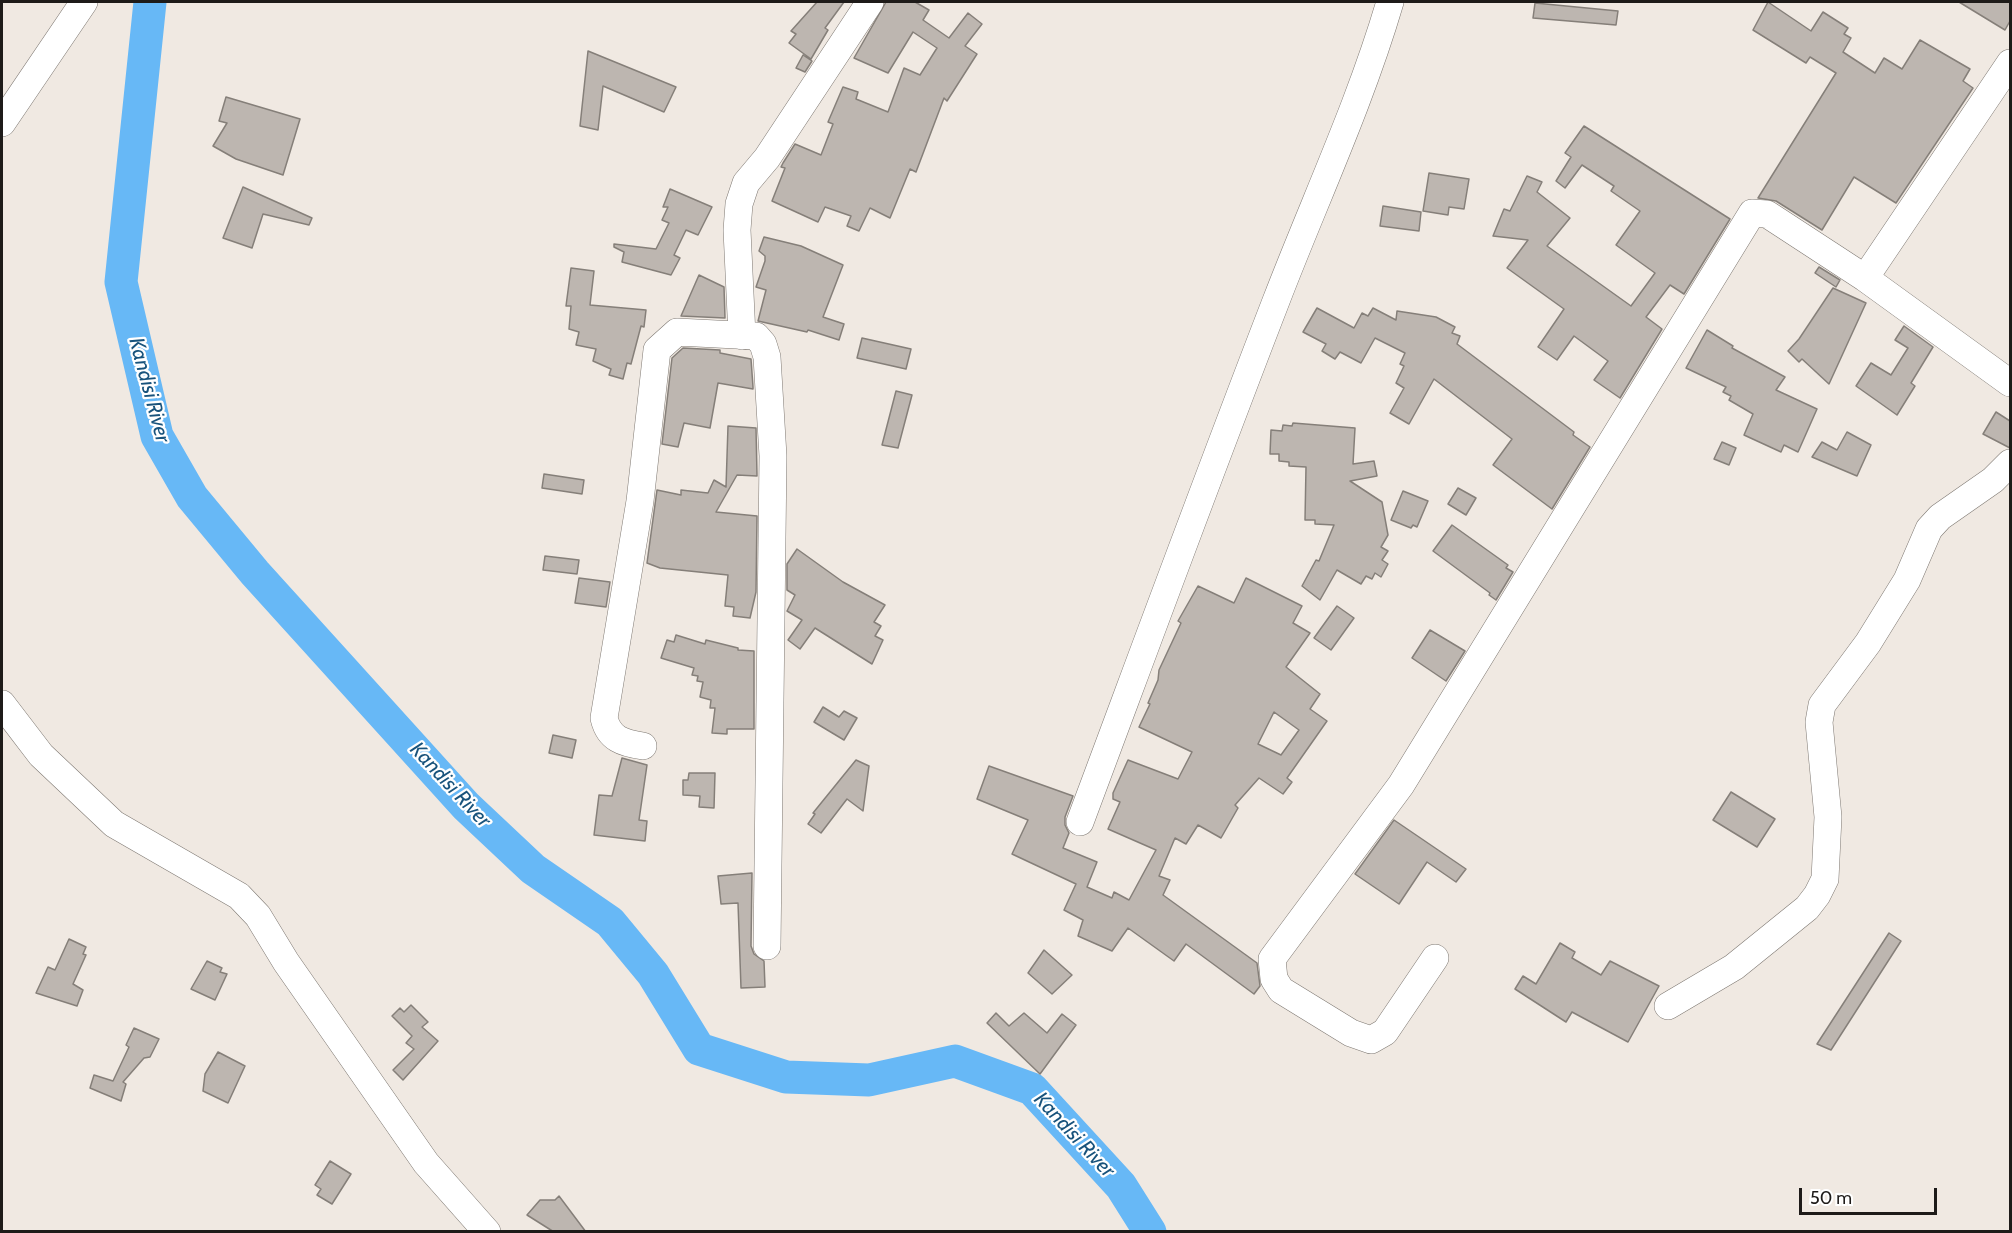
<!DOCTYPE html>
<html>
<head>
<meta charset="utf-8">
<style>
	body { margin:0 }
	#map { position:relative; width:2012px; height:1233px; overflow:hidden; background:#f0e9e2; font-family:Cabin,sans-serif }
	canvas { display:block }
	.frame { position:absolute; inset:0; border:3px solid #1e1b19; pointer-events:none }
	.scale { position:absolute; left:1799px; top:1188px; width:138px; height:27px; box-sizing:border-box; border:3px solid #1e1b19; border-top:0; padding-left:8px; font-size:18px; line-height:21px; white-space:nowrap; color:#1e1b19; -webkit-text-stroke:4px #fff; paint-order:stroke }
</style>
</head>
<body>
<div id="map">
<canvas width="2012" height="1233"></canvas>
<div class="frame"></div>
<div class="scale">50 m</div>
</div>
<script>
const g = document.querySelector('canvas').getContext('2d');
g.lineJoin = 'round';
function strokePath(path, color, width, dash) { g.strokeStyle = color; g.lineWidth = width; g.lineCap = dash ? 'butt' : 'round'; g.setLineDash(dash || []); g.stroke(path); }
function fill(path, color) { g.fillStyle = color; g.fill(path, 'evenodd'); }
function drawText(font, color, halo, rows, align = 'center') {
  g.font = font + ' Cabin,sans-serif'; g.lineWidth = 4.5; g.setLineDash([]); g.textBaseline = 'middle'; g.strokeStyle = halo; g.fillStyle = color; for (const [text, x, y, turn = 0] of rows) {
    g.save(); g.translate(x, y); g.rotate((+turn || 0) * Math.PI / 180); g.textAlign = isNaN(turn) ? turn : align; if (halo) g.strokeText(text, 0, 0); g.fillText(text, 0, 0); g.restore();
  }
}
const river = new Path2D(`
	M150 2 121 282 157 436 192 497 255 573 466 806 533 869 610 922 653 974 699 1049 786 1077 869 1080 955 1061 1032 1089 1121 1186 1150 1232`);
const building = new Path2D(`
	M817 2H844L825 28 828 30 811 59 789 43 796 34 791 31Z
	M886 2H915L929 10 923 20 949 38 968 13 982 24 965 46 977 54 947 101 944 98 916 172 910 169 890 218 870 208 859 231 847 226 851 216 825 207 818 222 772 201 785 168 781 167 783 163 795 144 821 155 833 124 828 122 843 87 858 92 856 99 888 112 904 68 920 75 937 48 913 32 888 73 854 58Z
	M1768 2 1811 31 1823 12 1848 28 1844 34 1851 38 1843 52 1875 73 1884 58 1902 69 1920 40 1970 69 1963 81 1973 88 1896 203 1854 177 1822 230 1776 201 1758 198 1836 73 1810 57 1806 63 1753 30Z
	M1959 2H2010V21L2005 30Z
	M1535 3 1618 11 1616 25 1533 18Z
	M588 51 676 87 664 112 603 86 598 130 580 126Z
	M803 55 812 61 805 72 796 68Z
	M226 97 300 119 283 175 236 159 213 146 227 123 219 121Z
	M1584 126 1730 219 1684 294 1670 285 1646 317 1662 329 1620 398 1594 380 1608 361 1574 336 1557 360 1538 347 1564 309 1507 268 1528 240 1493 236 1504 209 1510 211 1527 176 1542 182 1537 192 1570 218 1547 246 1631 306 1655 273 1616 245 1640 211 1611 191 1614 186 1582 165 1565 188 1556 181 1571 157 1565 153Z
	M1429 173 1469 179 1464 209 1449 207 1448 215 1423 211Z
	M243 187 312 218 309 225 263 214 252 248 223 238Z
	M670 189 712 207 698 235 686 230 674 255 680 258 671 275 622 262 624 252 614 247V244L656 249 669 223 662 220 668 207H663Z
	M1383 206 1421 212 1419 231 1380 226Z
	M764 237 801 246 843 265 823 317 844 324 839 340 808 330 807 332 758 321 766 290 756 287 765 261V256L759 251Z
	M1819 267 1840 280 1836 287 1815 273Z
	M571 268 594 271 590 305 646 310 644 327 641 326 631 364 627 363 623 379 609 375 611 369 593 361 596 349 576 345 579 332 569 329 571 306H566Z
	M699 275 724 287 725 318 681 316Z
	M1833 288 1866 303 1829 384 1802 359 1799 362 1788 351 1799 339Z
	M1317 308 1354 328 1362 313 1368 316 1373 308 1396 320 1397 311 1436 317 1455 327 1452 333 1460 336 1457 344 1574 432 1573 435 1590 447 1552 509 1493 465 1512 439 1434 379 1409 424 1390 413 1404 388 1396 383 1404 366 1400 364 1405 353 1375 338 1361 363 1340 352 1335 359 1322 351 1326 344 1303 332Z
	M1904 326 1933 347 1911 383 1915 386 1897 415 1856 386 1871 363 1891 375 1908 348 1895 340Z
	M1707 330 1733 346 1732 348 1785 377 1776 390 1817 409 1798 452 1784 445 1781 452 1744 435 1753 414 1729 400 1731 396 1723 392 1726 387 1686 368Z
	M862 338 911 349 906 369 857 358Z
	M683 348 720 350V353L751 359 753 387V389L718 383 710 428 684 423 678 447 662 444 672 358Z
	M896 391 912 395 898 448 882 445Z
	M1996 412 2010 421V448L1983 434Z
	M1293 423 1355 428 1353 464 1374 461 1377 476 1350 481 1382 502 1388 535 1381 547 1388 551 1382 560 1388 564 1381 577 1375 573 1372 579 1366 576 1361 584 1337 570 1320 600 1302 586 1316 560 1319 561 1334 525 1315 524V520H1305L1306 467 1289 466V462L1279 461V454H1270L1271 430 1282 431 1283 425 1292 426Z
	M728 426 756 428 757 476 737 475 716 512 757 516 756 592 750 618 733 616 734 607 725 606 728 575 660 568 647 563 657 490 681 495V490L708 493 714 480 726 487Z
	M1847 432 1871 445 1857 476 1812 457 1822 442 1837 450Z
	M1722 442 1736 448 1729 465 1714 459Z
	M544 474 584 480 582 494 542 488Z
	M1458 488 1476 498 1466 515 1448 504Z
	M1403 491 1428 501 1417 527 1413 525 1411 528 1391 520Z
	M1452 525 1508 565 1506 568 1513 572 1496 600 1489 595 1490 593 1433 551Z
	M797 549 843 582 885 605 874 622 881 626 875 636 883 640 872 664 815 628 800 649 788 640 802 620 787 611 795 595 787 590V564Z
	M545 556 579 560 577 574 543 570Z
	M579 578 610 582 606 607 575 603Z
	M1246 578 1302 606 1293 623 1310 633 1286 667 1320 694 1310 709 1327 721 1287 778 1292 782 1283 794 1259 778 1235 805 1238 808 1221 838 1198 825 1186 844 1175 838 1159 876 1170 880 1163 895 1257 963 1260 986 1254 994 1186 944 1174 961 1128 928 1112 951 1078 936 1083 920 1064 910 1076 884 1012 854 1028 820 977 799 989 766 1073 796 1065 817V825L1069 833 1063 848 1097 862 1087 887 1112 898 1114 892 1129 900 1156 850 1108 829 1120 802 1113 799V793L1128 760 1178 779 1192 752 1139 727 1150 704 1148 703 1158 680 1159 670 1181 623 1178 621 1198 586 1234 603ZM1274 712 1299 730 1281 755 1258 744Z
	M1337 606 1354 618 1331 650 1314 638Z
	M1430 630 1465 651 1446 681 1412 658Z
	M676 635 705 644 706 640 738 648V650L754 651V729H727V734L712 733 715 708H710L711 700 700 697 703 682 697 681 698 676 692 675 694 668 661 658 667 640 674 642Z
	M823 707 839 717 844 711 857 718 844 740 814 722Z
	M553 735 576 740 572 758 549 753Z
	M622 758 647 765 639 820 647 821 645 841 594 835 599 795 612 796Z
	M856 760 869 766 863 811 847 799 821 833 808 824 815 814 813 813Z
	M689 773H715L714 808 699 807 700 796 683 795V780H688Z
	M1731 792 1775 819 1757 847 1713 820Z
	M1394 820 1466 869 1456 882 1427 862 1399 904 1355 874Z
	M752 873 751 946 754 954 764 961 765 987 741 988 738 903 721 904 718 876Z
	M1889 933 1901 941 1831 1050 1817 1044Z
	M69 939 86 947 83 954 86 955 73 984 83 990 77 1006 36 993 48 967 55 970Z
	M1560 943 1575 952 1572 958 1601 975 1610 961 1659 986 1628 1042 1572 1012 1566 1022 1515 989 1523 976 1536 984Z
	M1044 950 1072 975 1052 994 1028 973Z
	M207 961 222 968 220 972 227 974 215 1000 191 989Z
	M411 1005 428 1022 422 1027 438 1041 403 1080 393 1070 414 1049 406 1043 412 1036 392 1016 400 1008 404 1012Z
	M996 1013 1009 1026 1024 1013 1047 1033 1062 1014 1076 1025 1040 1074 987 1023Z
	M134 1028 159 1039 150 1057 144 1058 123 1082 126 1084 121 1101 90 1088 94 1075 113 1081 129 1047 126 1045Z
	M218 1052 245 1066 228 1103 203 1091 205 1074Z
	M330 1161 351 1174 332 1204 317 1195 321 1189 315 1185Z
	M559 1196 586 1232H554L527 1215 540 1200H555Z`);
const minor = new Path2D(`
	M2 123 84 2
	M1865 278 2010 63
	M742 336 737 230 739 204 746 183 767 158 870 2
	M2 704 41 755 114 824 239 896 258 916 286 962 426 1163 487 1232
	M643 746C623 743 609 739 604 718L640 501 657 350 677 332 756 336 763 344 767 357 773 456 767 946
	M1080 822C1145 648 1209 474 1276 301 1314 202 1360 104 1390 2
	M1435 958 1385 1032 1371 1040 1351 1033 1281 990 1274 979 1272 959 1401 785 1752 213 1767 214 1865 278 2010 383
	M1668 1006 1734 967 1807 908 1817 895 1825 879 1828 817 1819 722 1822 705 1868 643 1907 580 1929 529 1940 517 1993 480 2010 463`);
const waterNames = [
	["Kandisi River",149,390,75],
	["Kandisi River",450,785,47],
	["Kandisi River",1074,1135,47]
];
strokePath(river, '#67b8f6', 33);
fill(building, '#bdb6b0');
strokePath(building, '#857f79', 1.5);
strokePath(minor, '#7e7872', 28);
strokePath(minor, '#fff', 27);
drawText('italic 21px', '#18537c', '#fff', waterNames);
</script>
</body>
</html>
